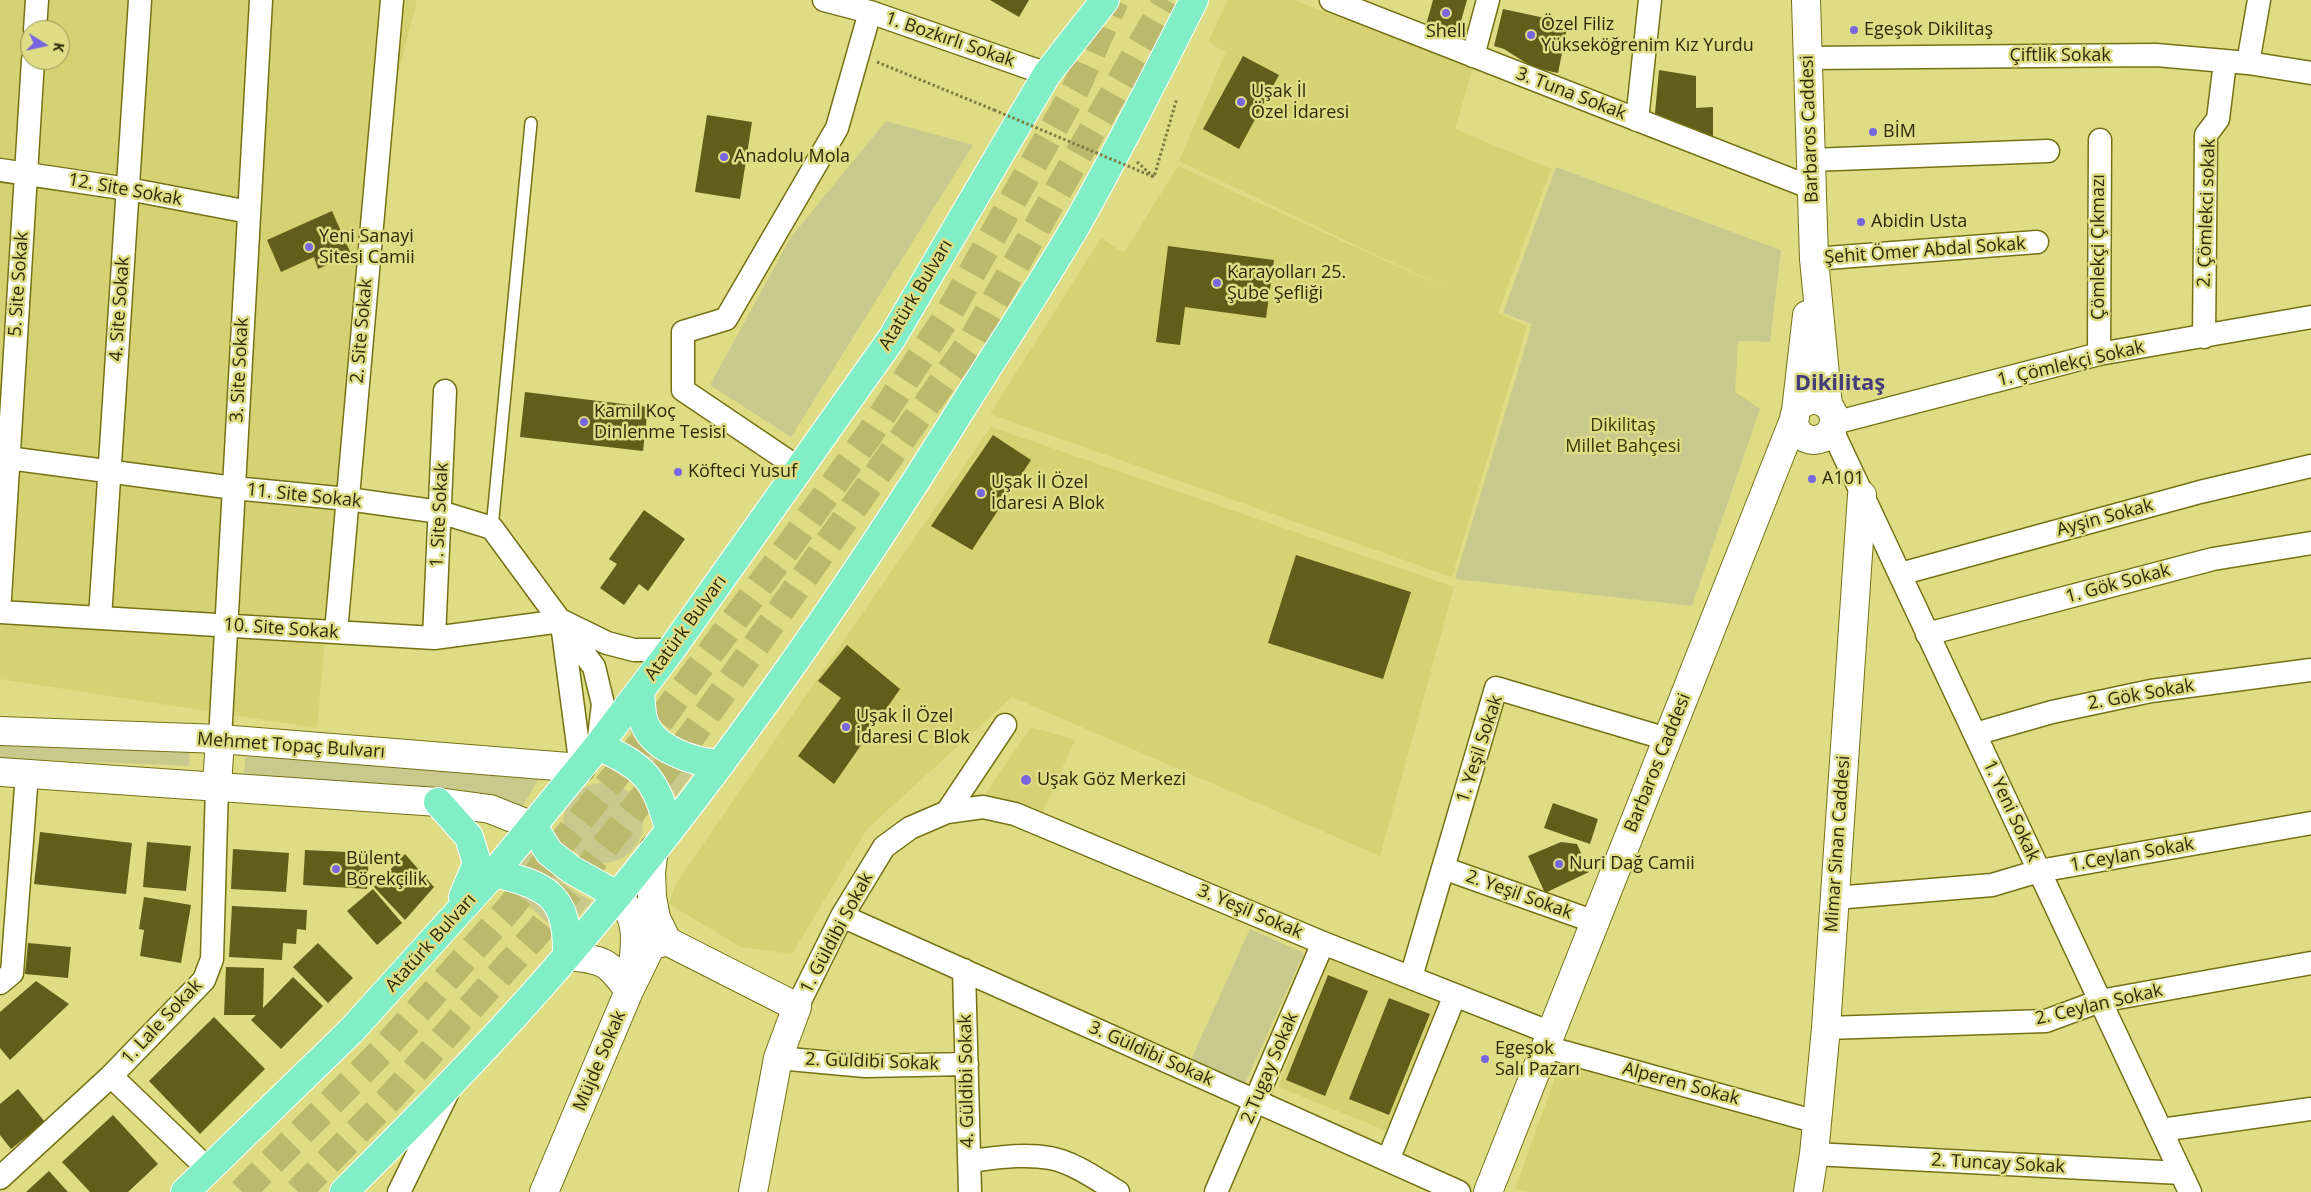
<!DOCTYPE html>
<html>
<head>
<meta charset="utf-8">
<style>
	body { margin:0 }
	#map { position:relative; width:2311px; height:1192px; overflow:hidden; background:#dedc85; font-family:"Open Sans",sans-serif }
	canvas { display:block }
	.north { position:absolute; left:20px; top:20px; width:50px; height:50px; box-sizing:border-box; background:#dedc85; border:1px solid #979552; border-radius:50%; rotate:100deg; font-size:14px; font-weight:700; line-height:20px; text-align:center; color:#2d2b06 }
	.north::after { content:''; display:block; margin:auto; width:18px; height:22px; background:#7a65e0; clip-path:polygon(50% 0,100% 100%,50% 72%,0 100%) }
</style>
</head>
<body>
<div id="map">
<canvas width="2311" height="1192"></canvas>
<div class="north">K</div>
</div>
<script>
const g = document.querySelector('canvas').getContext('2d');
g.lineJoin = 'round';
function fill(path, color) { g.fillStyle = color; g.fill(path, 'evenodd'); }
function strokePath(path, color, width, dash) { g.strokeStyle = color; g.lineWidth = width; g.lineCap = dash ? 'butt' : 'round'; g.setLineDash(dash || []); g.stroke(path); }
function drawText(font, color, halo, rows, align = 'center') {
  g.font = font + ' "Open Sans",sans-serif'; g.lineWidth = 5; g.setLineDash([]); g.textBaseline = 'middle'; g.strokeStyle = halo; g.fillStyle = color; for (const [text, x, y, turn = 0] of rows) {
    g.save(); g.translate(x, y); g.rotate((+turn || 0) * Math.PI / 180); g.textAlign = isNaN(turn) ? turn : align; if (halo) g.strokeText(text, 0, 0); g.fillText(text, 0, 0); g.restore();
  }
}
const built = new Path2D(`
	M0 0H417L362 219 317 728 0 679ZM30 30H60V60H30Z
	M1228 0H1293L1473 68 1455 129 1551 169 1498 313 1527 326 1452 577 990 414 1101 238 1124 253 1178 166 1467 298 1179 161 1226 52 1208 42Z
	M991 427 1454 587 1380 856 1012 697 867 829 792 954 741 947 669 904 675 885Z
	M1031 727 1075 740 1042 814 984 796Z
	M1331 955 1445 1001 1392 1133 1278 1087Z
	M1560 1064 1804 1132 1794 1192H1532L1515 1189Z`);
const green = new Path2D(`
	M886 121 973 145 791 437 710 385 791 237Z
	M1556 167 1781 250 1770 342 1738 341 1735 392 1760 409 1692 606 1455 579 1532 324 1503 313Z
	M635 726 695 770 676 796 629 730Z
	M0 743 190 749 189 766 0 758Z
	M245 757 429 766 540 777 521 809 504 799 457 789 244 775Z
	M563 823a40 40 0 1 1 80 0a40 40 0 1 1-80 0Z
	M533 850C550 872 567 890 592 901L571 924 514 869Z
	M512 891 538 892 558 932Z
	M1250 929 1304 953 1243 1088 1189 1064Z`);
const building = new Path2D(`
	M990 0H1029L1019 17Z
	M1433 0H1467L1457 35 1426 25Z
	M1503 9 1568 23 1558 73 1534 68 1504 49 1494 46Z
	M1243 56 1279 75 1239 149 1203 129Z
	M1659 70 1696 76V108L1713 107V147L1654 124Z
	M707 115 752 122 740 199 695 192Z
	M332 211 351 254 318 269 314 257 281 272 267 240Z
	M1168 246 1274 260 1266 318 1185 307 1180 345 1156 342Z
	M525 392 648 407 643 451 520 437Z
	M993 435 1031 460 972 550 931 526Z
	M644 510 685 539 648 591 639 584 624 605 600 588 617 564 609 559Z
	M1296 555 1411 592 1383 679 1268 643Z
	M847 645 900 689 834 784 798 756 841 698 818 681Z
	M1553 803 1598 819 1590 844 1544 828Z
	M40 832 132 843 126 894 34 884Z
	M147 842 191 846 186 891 143 887Z
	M1561 842 1577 844 1589 872 1545 893 1528 856Z
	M233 849 289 853 286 892 231 889Z
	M305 850 369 853 367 889 303 885Z
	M405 854 434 887 405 920 374 887Z
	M373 889 402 923 377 945 347 911Z
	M144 897 191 905 181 963 140 956 144 930 139 929Z
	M232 906 307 910 306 930 297 929 296 944 283 943 282 960 229 957Z
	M28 943 71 947 68 978 25 974Z
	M318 943 353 978 328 1003 293 967Z
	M226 967 264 968 263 1008 293 977 323 1006 281 1049 251 1020 256 1015H224Z
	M1328 975 1368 991 1325 1096 1286 1080Z
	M36 981 69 1004 10 1060 0 1048V1012Z
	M1389 998 1430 1014 1389 1115 1349 1099Z
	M214 1017 265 1069 200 1134 149 1081Z
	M18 1089 45 1122 11 1149 0 1135V1104Z
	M113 1115 158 1164 128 1192H90L62 1162Z
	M49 1171 68 1192H26Z`);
const highwayTunnel = new Path2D(`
	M242 1192 383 1050 508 910 665 714 789 546 869 435 948 315 1075 90 1115 0
	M298 1192 392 1096 537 933 693 734 973 339 1167 0`);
const path = new Path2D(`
	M877 62 994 110
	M1137 162 1154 177 1177 98`);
const lane = new Path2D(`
	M492 528 531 123`);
const street = new Path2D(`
	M824 0 870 12 1047 74
	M1331 0 1812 188
	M35 30 37 0
	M1473 56 1488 0
	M1807 58 2156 55 2248 63 2311 73
	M2248 63 2259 0
	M1637 120 1650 0
	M1811 160 2048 151
	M0 170 128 189 249 212
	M1814 259 2037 242
	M2204 337 2206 135 2218 119 2225 62
	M2099 354 2100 140
	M1834 423 2099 354 2311 317
	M1832 430 2190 1192
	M0 457 234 488 348 499 440 512 492 528 594 667 603 704 598 746
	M800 469 683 390V332L726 319 837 128 870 12
	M1900 574 2200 492 2311 466
	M0 598 33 60
	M0 612 434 638 561 621
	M100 618 140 0
	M562 621 607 643 634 650H671
	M562 624 581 768
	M336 632 392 0
	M1927 634 2213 559 2311 543
	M434 638 445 391
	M1975 734 2052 712 2151 691 2311 670
	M220 739 261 0
	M947 812 983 807 1015 814 1323 943 1551 1033
	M1443 868 1595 922
	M1835 898 1992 885 2039 871 2311 823
	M842 916 1459 1192
	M964 970 970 1192
	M1411 977 1496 688 1667 739
	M0 983 12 973 27 774
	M797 1007 842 916 884 847 910 828 947 812 1005 725
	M1826 1028 2046 1021 2100 1001 2311 963
	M1546 1047 1817 1122
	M778 1058 865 1066 967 1064
	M111 1076 209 1170
	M2161 1130 2311 1109
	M1814 1154 2181 1173
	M1388 1160 1455 995
	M969 1161C995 1158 1023 1153 1050 1158 1073 1162 1098 1180 1118 1192
	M0 1178 111 1076 204 980 212 959 217 786
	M399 1192 447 1094
	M1216 1192 1323 943`);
const secondary = new Path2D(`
	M1806 0 1814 259 1828 406
	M1794 420a20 20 0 1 1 40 0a20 20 0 1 1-40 0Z
	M1796 411 1807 315
	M0 731 220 739 581 768
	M0 772 438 802 490 809 533 826
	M217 786 220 739
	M654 849 651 872 652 897 656 918 667 941 797 1007 778 1058 753 1192
	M617 895C640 918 636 943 632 973
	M567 956C604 960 607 960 629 991
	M544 1192 629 991 651 946 667 941
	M1488 1192 1795 417
	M1808 1192 1814 1154 1826 1028 1862 495`);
const highway = new Path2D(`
	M640 692C641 701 641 711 643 719 651 749 693 762 720 764
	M598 746C646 767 655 779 669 828
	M438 802 469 837 477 863 463 897
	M533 826 549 852 572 870 617 895
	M494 873C549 886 568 896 567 956
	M185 1192 351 1031 494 873 598 746 671 650 892 338 1047 74 1105 0
	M344 1192C421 1115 497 1038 567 956 718 780 850 589 972 392 1006 338 1042 284 1074 229 1117 154 1155 77 1194 0`);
const pathBridge = new Path2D(`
	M994 110 1154 177`);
const markers = [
	[1446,13,5,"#7a65e0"],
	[1854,30,5,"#7a65e0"],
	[1531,35,5,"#7a65e0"],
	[1241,102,5,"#7a65e0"],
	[1873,132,5,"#7a65e0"],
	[724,157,5,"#7a65e0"],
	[1861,222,5,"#7a65e0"],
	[309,247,5,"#7a65e0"],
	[1217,283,5,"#7a65e0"],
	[584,422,5,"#7a65e0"],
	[678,472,5,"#7a65e0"],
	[1812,479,5,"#7a65e0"],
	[981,493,5,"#7a65e0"],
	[846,727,5,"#7a65e0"],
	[1026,780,6,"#7a65e0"],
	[1559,864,5,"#7a65e0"],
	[336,869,5,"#7a65e0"],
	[1485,1059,5,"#7a65e0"]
];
const poiNames = [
	["Özel Filiz",1541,25],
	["Yükseköğrenim Kız Yurdu",1541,46],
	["Egeşok Dikilitaş",1864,30],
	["Shell",1446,32,"center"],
	["Uşak İl",1251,92],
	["Özel İdaresi",1251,113],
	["BİM",1883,132],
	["Anadolu Mola",734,157],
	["Abidin Usta",1871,222],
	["Yeni Sanayi",319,237],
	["Sitesi Camii",319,258],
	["Karayolları 25.",1227,273],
	["Şube Şefliği",1227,294],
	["Kamil Koç",594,412],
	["Dinlenme Tesisi",594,433],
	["Köfteci Yusuf",688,472],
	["A101",1822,479],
	["Uşak İl Özel",991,483],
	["İdaresi A Blok",991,504],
	["Uşak İl Özel",856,717],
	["İdaresi C Blok",856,738],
	["Uşak Göz Merkezi",1037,780],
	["Bülent",346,859],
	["Börekçilik",346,880],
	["Nuri Dağ Camii",1569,864],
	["Egeşok",1495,1049],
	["Salı Pazarı",1495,1070]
];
const streetNames = [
	["1. Bozkırlı Sokak",950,40,19],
	["Çiftlik Sokak",2060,56],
	["3. Tuna Sokak",1571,94,21],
	["Barbaros Caddesi",1810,129,-92],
	["12. Site Sokak",125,190,10],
	["2. Çömlekci sokak",2207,213,-88],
	["Çömlekçi Çıkmazı",2099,247,-90],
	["Şehit Ömer Abdal Sokak",1925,251,-4],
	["5. Site Sokak",19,284,-86],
	["Atatürk Bulvarı",916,295,-59],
	["4. Site Sokak",120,309,-86],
	["2. Site Sokak",362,331,-85],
	["1. Çömlekçi Sokak",2071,364,-13],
	["3. Site Sokak",240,370,-87],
	["11. Site Sokak",304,496,6],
	["1. Site Sokak",440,515,-87],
	["Ayşin Sokak",2105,518,-15],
	["1. Gök Sokak",2118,584,-15],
	["Atatürk Bulvarı",686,628,-54],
	["10. Site Sokak",281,629,4],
	["2. Gök Sokak",2141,695,-10],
	["Mehmet Topaç Bulvarı",291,746,4],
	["1. Yeşil Sokak",1480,749,-72],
	["Barbaros Caddesi",1658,763,-68],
	["1. Yeni Sokak",2011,811,65],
	["Mimar Sinan Caddesi",1838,844,-86],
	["1.Ceylan Sokak",2132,855,-10],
	["2. Yeşil Sokak",1519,895,20],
	["3. Yeşil Sokak",1250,912,23],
	["1. Güldibi Sokak",837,933,-62],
	["Atatürk Bulvarı",431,943,-48],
	["2. Ceylan Sokak",2099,1005,-13],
	["1. Lale Sokak",162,1022,-47],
	["3. Güldibi Sokak",1151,1054,24],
	["Müjde Sokak",600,1061,-67],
	["2. Güldibi Sokak",872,1062,2],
	["2.Tugay Sokak",1270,1068,-67],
	["4. Güldibi Sokak",967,1081,-91],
	["Alperen Sokak",1681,1084,15],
	["2. Tuncay Sokak",1998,1164,3]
];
const parkNames = [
	["Dikilitaş",1623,426],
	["Millet Bahçesi",1623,447]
];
const districtNames = [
	["Dikilitaş",1840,384]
];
fill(built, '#d4d272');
fill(green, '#cac98d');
fill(building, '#605e1a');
strokePath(highwayTunnel, '#bbb96c', 28, [28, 14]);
strokePath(lane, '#757214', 14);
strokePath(street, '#757214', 25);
strokePath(secondary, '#757214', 30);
strokePath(highway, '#fff', 30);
strokePath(path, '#7d7b40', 3, [2.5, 2.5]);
strokePath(lane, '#fff', 11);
strokePath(street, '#fff', 22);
strokePath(secondary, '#fff', 28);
strokePath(highway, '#81eec6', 28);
strokePath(pathBridge, '#7d7b40', 3, [2.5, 2.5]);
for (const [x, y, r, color] of markers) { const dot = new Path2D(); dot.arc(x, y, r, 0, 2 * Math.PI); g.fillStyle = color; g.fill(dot); strokePath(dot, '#dedc85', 2); }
drawText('18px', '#2d2b06', '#dedc85', poiNames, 'left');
drawText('18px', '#2d2b06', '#dedc85', streetNames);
drawText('18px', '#3a3805', '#dedc85', parkNames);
drawText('bold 22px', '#453c79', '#dedc85', districtNames);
</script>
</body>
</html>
